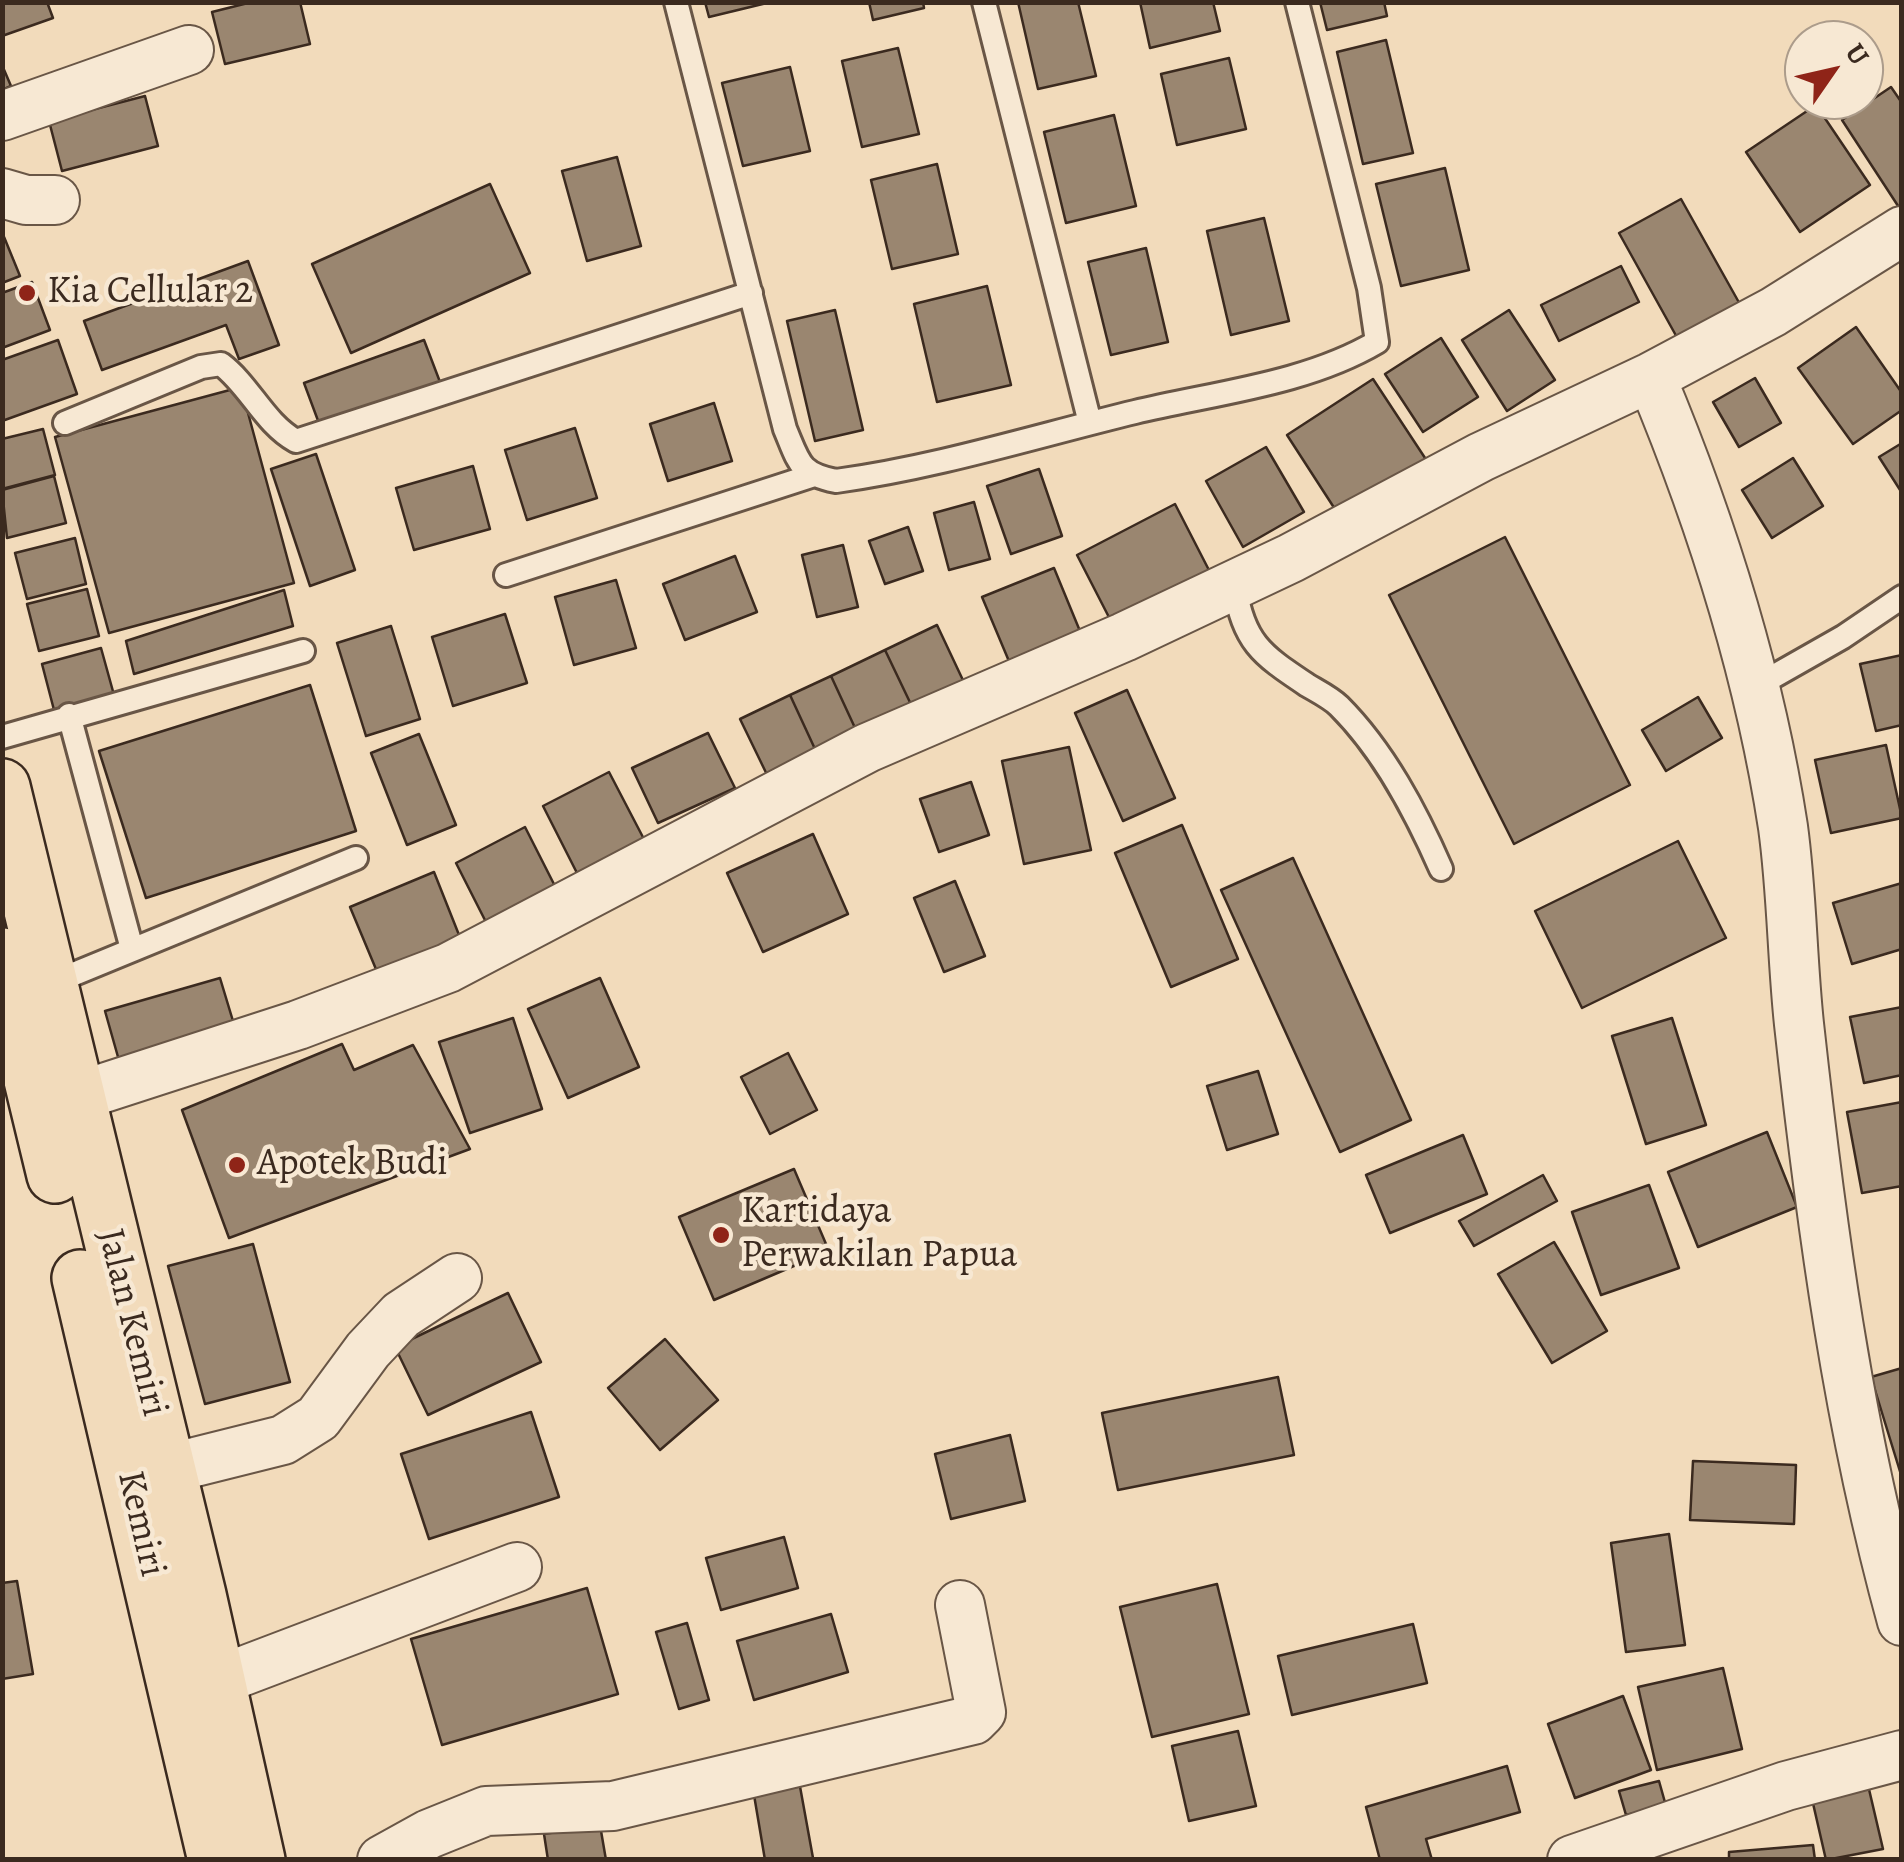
<!DOCTYPE html>
<html>
<head>
<meta charset="utf-8">
<style>
	body { margin:0 }
	#map { position:relative; width:1904px; height:1862px; overflow:hidden; background:#f2dbbb; font-family:Alegreya,serif }
	canvas { display:block }
	.frame { position:absolute; inset:0; border:5px solid #3b2a1f; pointer-events:none }
	.north { position:absolute; left:1784px; top:20px; width:100px; height:100px; box-sizing:border-box; background:#f7e8d3; border:2px solid #ac9c8b; border-radius:50%; rotate:56deg; font-size:28px; font-weight:700; line-height:40px; text-align:center; color:#3b2a1f }
	.north::after { content:''; display:block; margin:auto; width:35px; height:45px; background:#8f2418; clip-path:polygon(50% 0,100% 100%,50% 72%,0 100%) }
</style>
</head>
<body>
<div id="map">
<canvas width="1904" height="1862"></canvas>
<div class="frame"></div>
<div class="north">U</div>
</div>
<script>
const g = document.querySelector('canvas').getContext('2d');
g.lineJoin = 'round';
function fill(path, color) { g.fillStyle = color; g.fill(path, 'evenodd'); }
function strokePath(path, color, width, dash) { g.strokeStyle = color; g.lineWidth = width; g.lineCap = dash ? 'butt' : 'round'; g.setLineDash(dash || []); g.stroke(path); }
function drawText(font, color, halo, rows, align = 'center') {
  g.font = font + ' Alegreya,serif'; g.lineWidth = 9; g.setLineDash([]); g.textBaseline = 'middle'; g.strokeStyle = halo; g.fillStyle = color; for (const [text, x, y, turn = 0] of rows) {
    g.save(); g.translate(x, y); g.rotate((+turn || 0) * Math.PI / 180); g.textAlign = isNaN(turn) ? turn : align; if (halo) g.strokeText(text, 0, 0); g.fillText(text, 0, 0); g.restore();
  }
}
const building = new Path2D(`
	M2 2H47L53 18 2 36Z
	M252 2H300L310 44 225 64 212 12Z
	M705 2H771L709 17Z
	M869 2H923L924 8 873 20Z
	M1018 2H1078L1096 76 1038 89Z
	M1140 2H1213L1220 31 1150 48Z
	M1320 2H1384L1387 16 1327 30Z
	M1386 40 1413 153 1363 164 1337 52Z
	M898 48 919 134 862 147 842 61Z
	M1229 58 1246 129 1177 145 1161 74Z
	M2 65 11 86 2 90Z
	M790 67 810 151 743 166 722 83Z
	M1891 87 1902 103V212L1842 120Z
	M145 96 158 146 62 171 49 121Z
	M1816 105 1870 185 1800 232 1746 152Z
	M1114 115 1136 206 1066 223 1044 132Z
	M617 157 641 246 587 261 562 171Z
	M937 164 958 254 892 269 871 180Z
	M1445 168 1469 270 1401 286 1376 184Z
	M490 184 530 273 351 353 312 264Z
	M1681 199 1746 315 1684 350 1619 233Z
	M1264 218 1289 321 1231 335 1207 231Z
	M2 232 20 276 2 283Z
	M1146 248 1168 342 1111 355 1088 262Z
	M248 261 279 345 239 359 226 325 102 370 84 321Z
	M1621 266 1639 302 1559 341 1541 305Z
	M32 282 50 330 2 348V293Z
	M987 286 1011 385 937 402 914 304Z
	M835 310 863 430 815 441 787 321Z
	M1509 310 1555 380 1507 411 1462 340Z
	M1856 327 1902 393V410L1853 444 1798 368Z
	M1441 338 1478 397 1423 432 1385 374Z
	M58 340 77 394 2 421V360Z
	M424 340 440 382 320 426 304 383Z
	M1755 378 1781 423 1739 447 1713 402Z
	M1373 379 1429 464 1342 520 1287 435Z
	M241 387 294 583 109 633 55 437Z
	M714 403 732 461 668 481 650 424Z
	M575 428 597 498 527 520 505 450Z
	M43 429 55 475 2 489V439Z
	M1902 443V493L1879 457Z
	M1266 447 1304 512 1243 547 1206 481Z
	M316 454 355 570 310 586 271 469Z
	M1793 458 1823 506 1772 538 1742 490Z
	M473 466 490 529 414 550 396 488Z
	M1039 469 1062 536 1011 554 987 486Z
	M54 476 66 523 7 538 2 490Z
	M974 502 990 559 949 570 934 513Z
	M1175 504 1212 576 1114 627 1077 555Z
	M908 527 923 571 885 584 869 541Z
	M1505 537 1630 785 1514 844 1389 595Z
	M75 538 86 584 27 599 15 553Z
	M843 545 858 607 817 617 802 555Z
	M735 556 757 612 685 640 663 584Z
	M1054 568 1082 636 1011 666 982 597Z
	M616 580 636 648 574 665 555 597Z
	M87 589 99 636 39 651 27 604Z
	M284 590 293 626 134 674 126 641Z
	M505 614 527 683 453 706 432 637Z
	M937 625 969 693 917 717 885 650Z
	M391 626 420 719 366 736 337 643Z
	M101 648 114 695 54 710 42 664Z
	M885 650 917 717 862 743 831 676Z
	M1902 655V725L1876 731 1860 664Z
	M831 676 862 743 821 762 790 695Z
	M310 685 356 831 146 898 99 751Z
	M1127 690 1175 798 1123 821 1075 713Z
	M790 695 821 762 772 785 740 719Z
	M1698 697 1722 738 1666 771 1642 730Z
	M708 733 735 788 658 823 632 768Z
	M419 734 456 825 407 845 371 753Z
	M1886 745 1902 818 1831 833 1815 760Z
	M1069 747 1091 850 1024 864 1002 761Z
	M609 772 646 843 579 877 543 806Z
	M971 782 989 835 939 852 920 799Z
	M1182 825 1238 959 1171 987 1115 853Z
	M525 827 560 896 491 932 456 863Z
	M813 834 848 914 763 952 727 873Z
	M1678 841 1726 938 1582 1008 1535 911Z
	M1293 858 1411 1120 1340 1152 1221 890Z
	M434 872 461 940 378 974 350 907Z
	M955 881 985 956 944 972 914 898Z
	M1902 883V949L1852 964 1833 903Z
	M220 978 236 1031 120 1064 105 1011Z
	M600 978 639 1067 568 1098 528 1009Z
	M1902 1007V1075L1864 1083 1850 1017Z
	M513 1018 542 1109 470 1133 439 1042Z
	M1672 1018 1706 1125 1646 1144 1612 1036Z
	M342 1044 354 1070 413 1045 470 1149 229 1238 182 1110Z
	M788 1053 817 1110 770 1134 741 1077Z
	M1258 1071 1278 1134 1227 1150 1207 1086Z
	M1902 1102V1186L1862 1193 1847 1112Z
	M1767 1132 1797 1207 1698 1247 1668 1172Z
	M1463 1135 1487 1194 1390 1233 1366 1175Z
	M794 1169 829 1251 714 1300 679 1217Z
	M1543 1175 1557 1201 1474 1246 1459 1221Z
	M1649 1185 1679 1268 1601 1295 1572 1212Z
	M1554 1242 1607 1331 1552 1363 1498 1274Z
	M253 1244 290 1382 205 1404 168 1266Z
	M508 1293 541 1362 428 1415 395 1347Z
	M665 1339 718 1400 660 1450 608 1388Z
	M1902 1368V1478L1871 1377Z
	M1278 1377 1294 1455 1118 1490 1102 1413Z
	M531 1412 559 1497 429 1539 401 1454Z
	M1010 1435 1025 1501 951 1519 935 1454Z
	M1693 1461 1796 1465 1794 1524 1690 1520Z
	M1669 1534 1685 1645 1626 1652 1611 1543Z
	M784 1537 798 1588 721 1610 706 1558Z
	M17 1581 33 1674 2 1679V1583Z
	M1217 1584 1249 1714 1152 1737 1120 1607Z
	M587 1588 618 1694 442 1745 411 1639Z
	M831 1614 848 1672 754 1700 737 1641Z
	M687 1623 709 1700 679 1709 656 1632Z
	M1413 1624 1427 1683 1292 1715 1278 1656Z
	M1723 1668 1742 1749 1657 1770 1638 1687Z
	M1623 1696 1651 1770 1575 1798 1548 1724Z
	M1238 1731 1256 1806 1189 1821 1172 1746Z
	M1507 1766 1520 1812 1426 1839 1432 1860H1380L1366 1807Z
	M799 1781 813 1858 765 1860 753 1789Z
	M1659 1781 1666 1806 1626 1815 1619 1791Z
	M1868 1785 1883 1849 1826 1860 1812 1799Z
	M600 1825 606 1860H548L544 1834Z
	M1813 1845 1815 1860H1729V1852Z`);
const lane = new Path2D(`
	M676 2 785 429C799 462 799 474 836 481 938 467 1036 436 1135 412 1214 393 1306 384 1377 342L1369 288 1297 2
	M984 2 1090 423
	M65 423 201 367 221 364C250 386 264 423 296 441L751 293
	M506 575 811 476
	M1234 585C1245 643 1259 653 1307 685 1317 691 1331 698 1339 706 1384 751 1416 812 1441 869
	M1755 687 1843 637 1902 597
	M69 715 132 949
	M2 737 303 651
	M52 983 356 858`);
const street = new Path2D(`
	M2 116 189 50
	M2 193 26 200H55
	M1651 377C1712 523 1759 671 1783 827 1792 892 1792 958 1799 1024 1821 1224 1848 1426 1902 1621
	M42 1108 298 1025 448 968 867 748 1124 637 1291 558 1481 457 1651 377 1773 312 1902 231
	M167 1469 283 1440 318 1418 368 1350 401 1315 457 1278
	M217 1681 517 1567
	M382 1860 429 1834 486 1811 613 1806 973 1720 981 1712 960 1605
	M1572 1860 1786 1786 1902 1755`);
const highway = new Path2D(`
	M2 787 198 1595 257 1860
	M2 956 55 1175
	M80 1278 216 1860`);
const markers = [
	[27,293,10,"#8f2418"],
	[237,1165,10,"#8f2418"],
	[721,1235,10,"#8f2418"]
];
const poiNames = [
	["Kia Cellular 2",47,293],
	["Apotek Budi",257,1165],
	["Kartidaya",741,1213],
	["Perwakilan Papua",741,1257]
];
const streetNames = [
	["Jalan Kemiri",131,1323,76],
	["Kemiri",140,1524,77]
];
fill(building, '#9a8670');
strokePath(building, '#3b2a1f', 2.5);
strokePath(lane, '#695646', 28);
strokePath(street, '#695646', 52);
strokePath(highway, '#3b2a1f', 60);
strokePath(lane, '#f7e8d3', 22);
strokePath(street, '#f7e8d3', 48);
strokePath(highway, '#f2dbbb', 55);
for (const [x, y, r, color] of markers) { const dot = new Path2D(); dot.arc(x, y, r, 0, 2 * Math.PI); g.fillStyle = color; g.fill(dot); strokePath(dot, '#f7e8d3', 4); }
drawText('38px', '#3b2a1f', '#f7e8d3', poiNames, 'left');
drawText('38px', '#3b2a1f', '#f7e8d3', streetNames);
</script>
</body>
</html>
